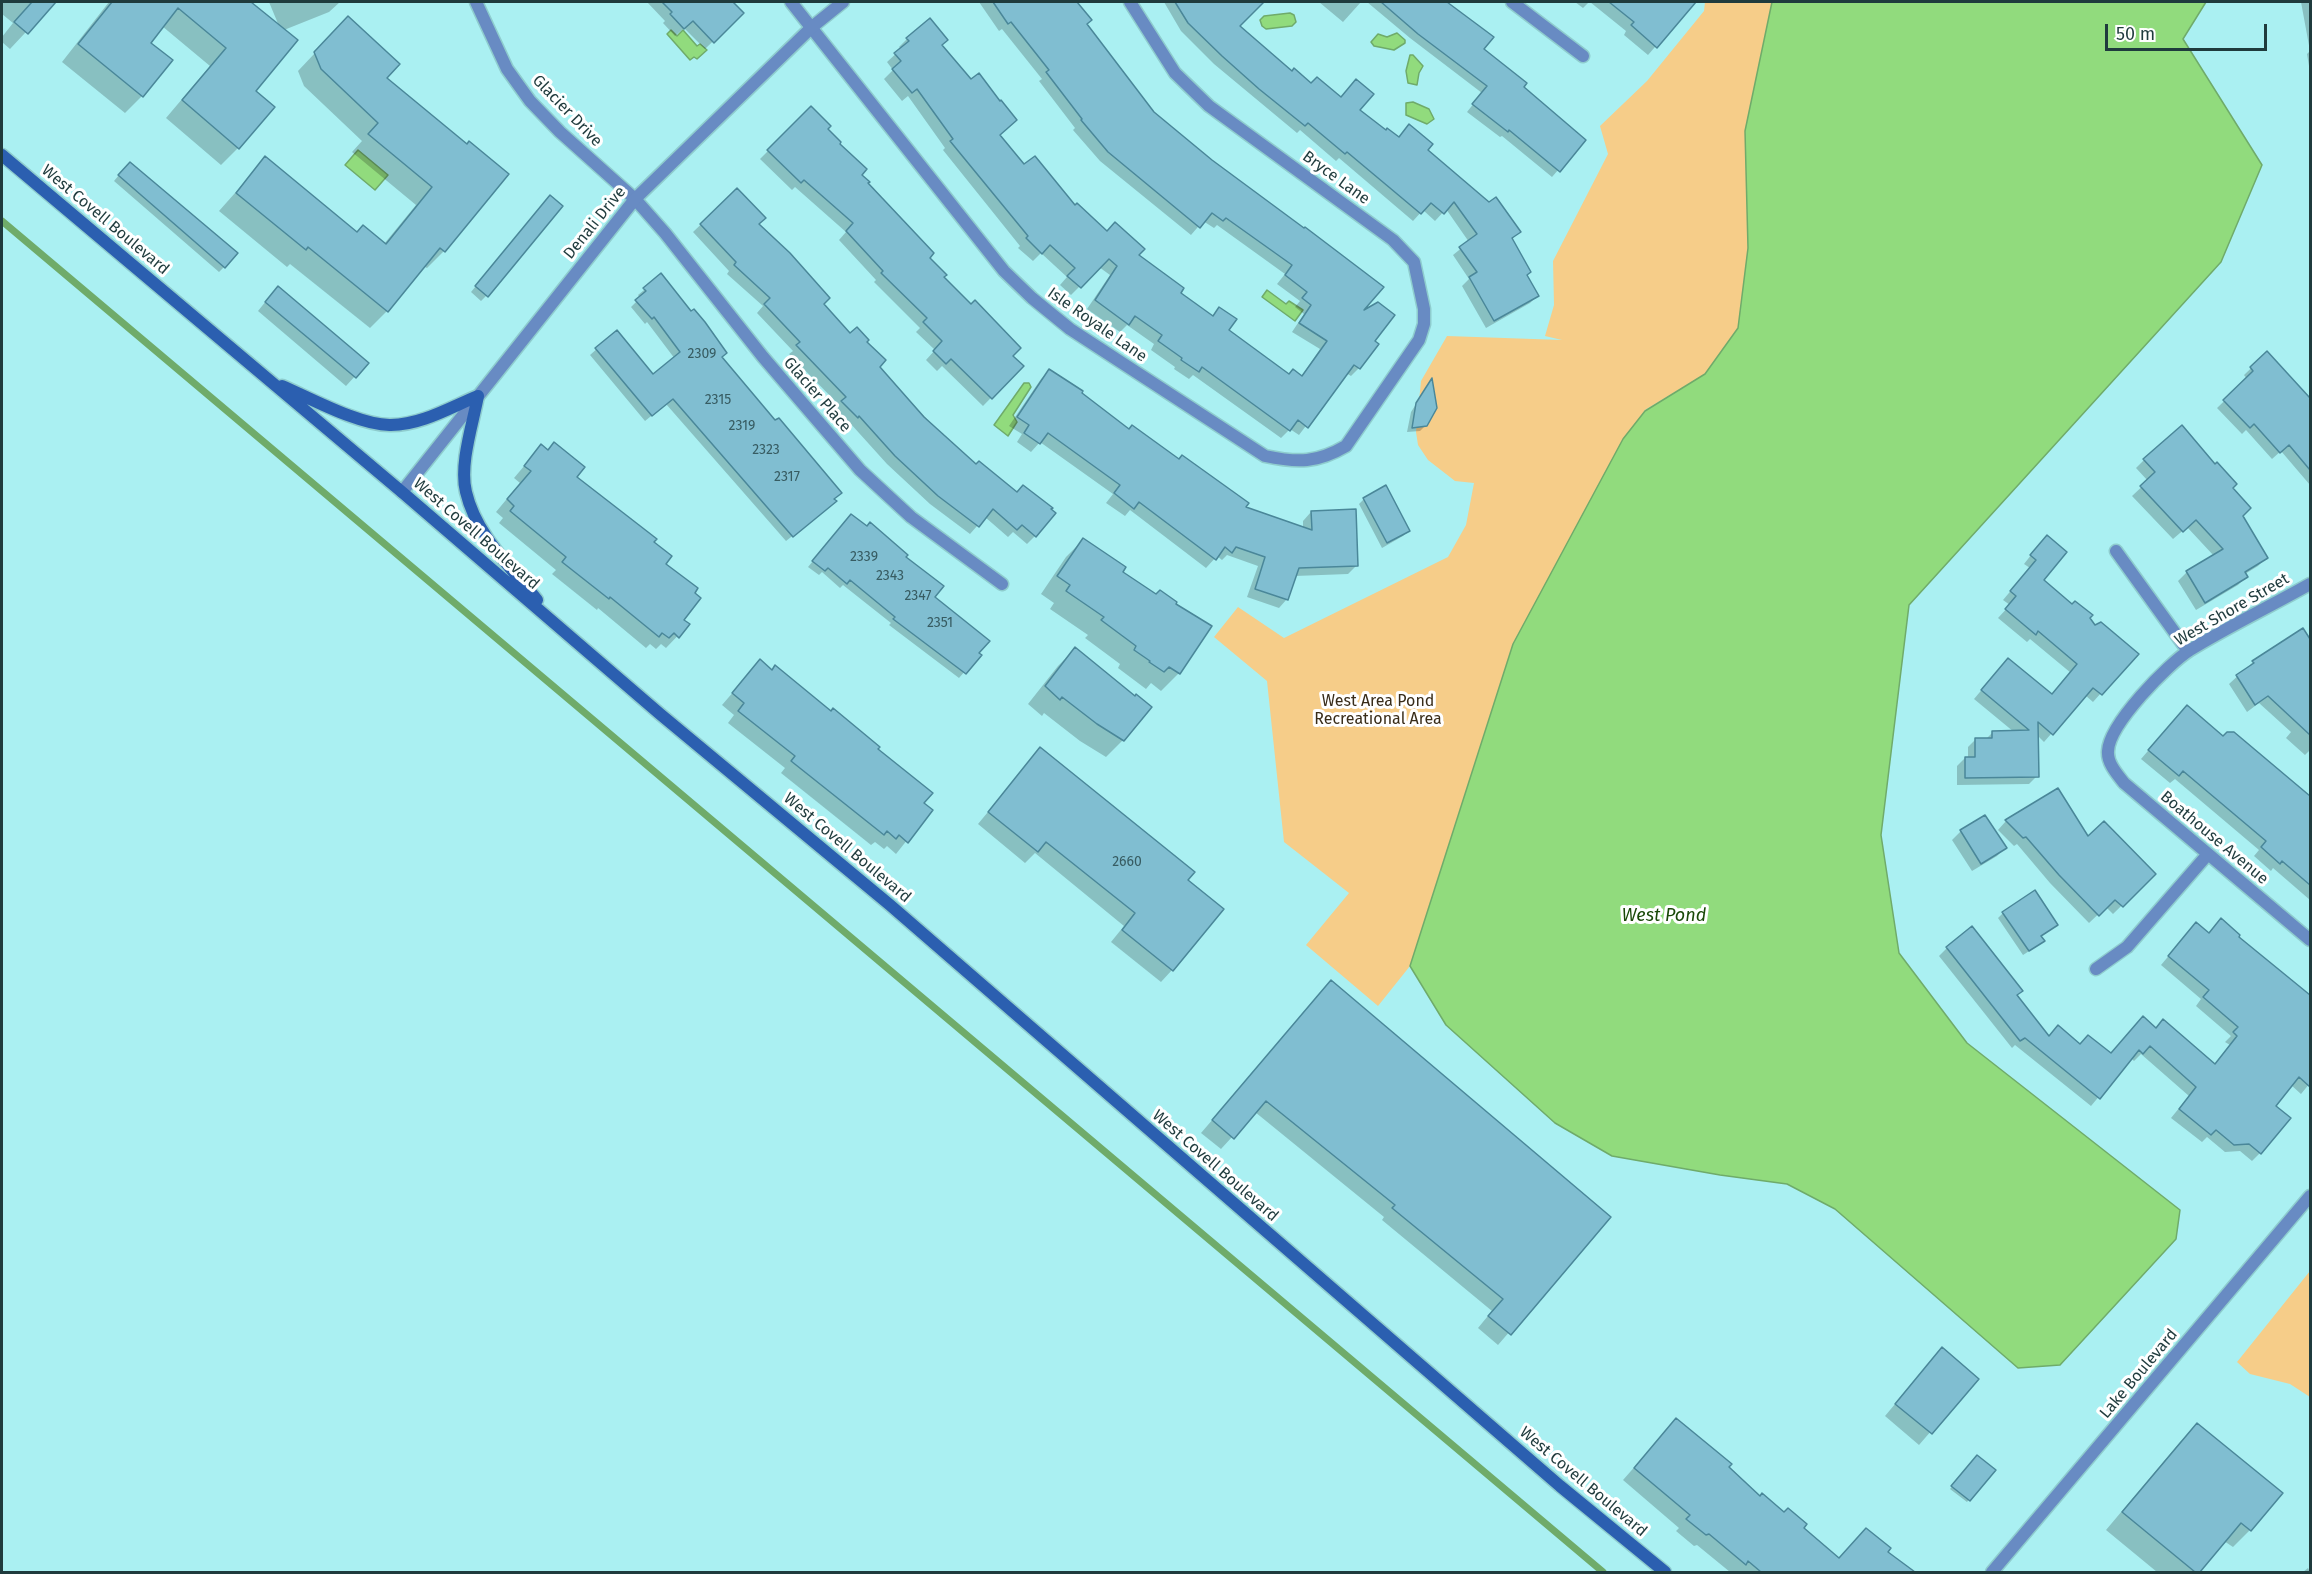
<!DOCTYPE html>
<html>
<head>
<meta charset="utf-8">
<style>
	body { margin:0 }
	#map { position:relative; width:2312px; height:1574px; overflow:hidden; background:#aaf0f2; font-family:"Fira Sans",sans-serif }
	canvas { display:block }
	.frame { position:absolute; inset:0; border:3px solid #1f3b3d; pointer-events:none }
	.scale { position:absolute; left:2105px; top:24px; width:162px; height:27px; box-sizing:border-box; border:3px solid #1f3b3d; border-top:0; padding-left:8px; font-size:18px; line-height:21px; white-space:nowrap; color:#1f3b3d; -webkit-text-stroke:4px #fff; paint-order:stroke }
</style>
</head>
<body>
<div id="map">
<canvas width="2312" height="1574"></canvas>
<div class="frame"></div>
<div class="scale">50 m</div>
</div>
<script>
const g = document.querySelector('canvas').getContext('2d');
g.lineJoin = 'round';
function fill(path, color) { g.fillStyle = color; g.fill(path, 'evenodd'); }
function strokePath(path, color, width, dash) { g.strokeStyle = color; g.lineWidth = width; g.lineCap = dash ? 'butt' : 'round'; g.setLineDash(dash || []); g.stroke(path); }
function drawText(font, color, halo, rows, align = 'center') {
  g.font = font + ' "Fira Sans",sans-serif'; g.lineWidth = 6; g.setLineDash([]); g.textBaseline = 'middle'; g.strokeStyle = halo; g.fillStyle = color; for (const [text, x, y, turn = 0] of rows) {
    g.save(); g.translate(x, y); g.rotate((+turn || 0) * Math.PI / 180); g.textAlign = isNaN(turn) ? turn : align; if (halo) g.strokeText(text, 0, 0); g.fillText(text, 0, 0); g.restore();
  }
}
const green = new Path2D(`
	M1705 2H1772L1745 131 1748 248 1738 328 1705 374 1645 410 1513 644 1410 966 1378 1006 1306 945 1349 893 1284 842 1267 681 1214 637 1238 607 1284 638 1448 557 1466 525 1474 483 1455 481 1428 460 1418 445 1416 432 1421 381 1447 336 1562 340 1545 336 1554 305 1553 261 1608 154 1600 126 1647 81 1704 11Z
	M2310 1271V1397L2290 1384 2250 1374 2237 1362Z`);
const water = new Path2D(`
	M1772 2H2206L2183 39 2262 165 2221 262 1909 605 1881 835 1899 953 1967 1043 2180 1210 2176 1239 2060 1365 2018 1368 1835 1209 1787 1184 1720 1175 1612 1156 1555 1123 1446 1025 1410 966 1513 644 1623 439 1645 411 1705 374 1738 328 1748 248 1745 131Z
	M1290 13 1294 15 1296 22 1292 26 1266 29 1262 26 1260 20 1264 16Z
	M671 30 677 36 683 30 697 46 700 44 707 50 697 59 694 57 690 60 667 34Z
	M1397 33 1405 40V43L1394 50 1374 46 1371 42 1378 34 1387 37Z
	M1410 55H1413L1423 66 1419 73 1417 85 1408 83 1406 71Z
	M1413 102 1429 109 1434 119 1427 124 1406 115V103Z
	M358 150 388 175 375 190 345 165Z
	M1267 290 1286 304 1289 301 1303 310 1295 321 1262 297Z
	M1024 383H1029L1031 387 1013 415 1017 422 1008 436 994 425Z`);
const shadow = new Path2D(`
	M2 2H54L10 49 2 42V37L13 23 2 14Z
	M109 2H249L279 26 269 2H340L329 12 284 30 254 92 238 148 221 165 166 118 210 66 162 26 149 43 142 96 125 113 62 62Z
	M647 2H731L742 13 705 49 684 28 675 36 663 23 665 21Z
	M979 2H1075L1090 20 1085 25 1153 113 1359 316 1373 342 1359 368 1351 376 1346 373 1299 435 1290 429 1281 438 1193 375 1189 379 1174 369 1175 367 1151 350 1154 344 1127 325 1120 332 1087 309 1110 275 1099 267 1071 295 1060 285 1067 277 1041 253 1033 261 1018 248 1020 246 943 150 945 148 908 96 902 101 884 79 893 70 887 62 901 49 899 47 907 39 941 45 998 135 1024 167 1137 256 1179 294 1212 317 1220 309 1227 330 1288 376 1301 377 1320 349 1292 332 1304 314 1295 307 1300 301 1277 284 1285 274 1217 225 1214 228 1203 221 1191 235 1100 161 1073 130 1075 128 1039 81 1042 79 1002 29 999 31Z
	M1164 2H1256L1259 4 1238 26 1292 73 1358 110 1386 132 1426 151 1519 232 1511 240 1526 276 1537 296 1530 303 1486 328 1462 286 1469 279 1453 255 1469 242 1446 209 1435 221 1423 210 1413 221 1339 158 1336 161 1300 130 1297 133 1214 64 1181 31Z
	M1319 2H1361L1343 22Z
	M1367 2H1444L1466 20 1482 49 1521 87 1584 140 1552 177 1502 136 1500 137 1467 112 1482 93 1410 38Z
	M1575 2H1589L1583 8Z
	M1590 2H1683L1690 7 1648 55 1624 35 1626 31Z
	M2301 2H2310V72L2307 54 2310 51Z
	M331 36 467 146 444 251 427 268 423 266 387 311 370 328 290 264 287 267 219 211 266 158 357 234 384 244 416 205 352 152 362 141 304 86 298 71Z
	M811 108 860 175 942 277 1022 366 983 406 942 366 937 371 926 360 935 350 916 332 920 328 874 282 876 280 839 240 846 232 795 187 792 190 760 159Z
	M124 169 224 267 219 272 114 181Z
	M737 190 757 225 822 304 849 335 865 342 878 366 1035 536 1027 544 1013 532 1008 537 985 517 970 534 930 504 887 464 850 423 849 425 835 410 839 405 789 354 793 351 757 313 763 306 727 274 729 271 693 232Z
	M545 203 486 296 481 301 471 292Z
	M661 276 720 358 775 422 833 500 829 507 786 541 666 404 645 421 590 355 616 332 653 376 675 359 647 322 645 324 631 307 640 298 638 295Z
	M270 296 367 363 346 386 258 311Z
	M2267 353 2310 401V485L2281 451 2272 459 2246 430 2242 434 2217 408 2247 379 2244 375Z
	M1049 371 1128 431 1243 508 1303 529V521L1311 512 1357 565 1348 574 1295 576 1287 599 1279 608 1247 597 1258 566 1227 555 1222 560 1217 556 1206 568 1130 510 1125 516 1106 503 1113 494 1040 442 1031 452 1017 442 1022 434 1009 426 1041 379Z
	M1431 381 1426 425 1420 431 1407 432 1411 412Z
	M541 446 652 542 664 564 682 620 688 625 666 648 661 644 656 649 650 644 646 648 598 608 597 610 552 574 556 570 499 523 503 518 496 512 520 483 514 478Z
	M2144 460 2241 516 2266 558 2258 566 2245 574 2246 577 2238 585 2196 610 2178 581 2187 572 2214 556 2187 527 2173 539 2132 496 2148 481 2136 468Z
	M1364 499 1408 531 1403 536 1382 548 1359 504Z
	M846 521 904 557 979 655 959 678 889 625 891 623 843 585 840 588 822 572 819 575 808 567Z
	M1083 540 1121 572 1156 596 1210 627 1179 673 1161 691 1151 683 1146 689 1118 668 1120 664 1085 638 1088 635 1050 609 1054 603 1041 594 1066 557Z
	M2039 545 2042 580 2088 618 2095 627 2136 654 2093 702 2085 695 2044 742 2037 735V776L2029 784 1957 785V766L1965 758H1968V747L1976 739H1986L1993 732H2014L1974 699 2001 667 2051 695 2071 673 2030 639 2027 642 1998 618 2010 605 2003 600 2030 568 2024 564Z
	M2302 630 2310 642V653L2305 658 2310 663V753L2309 751 2305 755 2286 738 2291 732 2259 703 2247 712 2229 684 2253 662Z
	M1075 649 1123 740 1106 757 1080 741 1044 713 1042 716 1028 704 1058 666Z
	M760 661 931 810 896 854 887 846 884 849 875 842 871 845 781 773 785 768 728 723 734 715 722 705Z
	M2179 715 2223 738 2233 733 2310 798V900L2273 868 2271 871 2254 856 2259 850 2175 779 2170 783 2141 759Z
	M1040 749 1186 881 1172 970 1161 982 1111 942 1124 926 1035 853 1025 863 978 824Z
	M2057 790 2087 839 2154 874 2113 914 2106 907 2089 923 2050 883 2017 844 2014 846 1998 830 2006 821Z
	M1961 831 2005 848 1997 856 1972 871 1952 840Z
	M2003 913 2056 924 2040 937 2043 941 2037 946 2023 955 1998 918Z
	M2188 933 2236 937 2310 997V1083L2301 1094 2291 1085 2274 1106 2260 1153 2252 1161 2240 1151 2225 1152 2207 1137 2202 1142 2171 1118 2189 1096 2141 1054 2134 1061 2131 1058 2091 1106 2015 1045 2012 1048 1939 956 1947 948 2015 996 2048 1037 2110 1055 2155 1029 2214 1065 2230 1045 2225 1042 2231 1036 2196 1006 2201 999 2161 965Z
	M1331 982 1609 1217 1498 1345 1478 1328 1492 1311 1382 1220 1384 1217 1255 1112 1221 1149 1201 1133Z
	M1931 1361 1976 1379 1919 1445 1885 1416Z
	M1676 1420 1760 1497 1802 1528 1838 1559 1886 1552 1910 1570 1908 1572H1730L1697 1545 1694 1546 1676 1531 1679 1528 1623 1480Z
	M2198 1425 2250 1530 2233 1547 2224 1541 2198 1572H2157L2106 1530 2180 1442Z
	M1977 1457 1994 1470 1967 1502 1950 1489Z
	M2308 1568 2310 1572H2303Z`);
const stream = new Path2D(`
	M2 221 1603 1572`);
const building = new Path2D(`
	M32 2H56L28 34 14 22Z
	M112 2H251L298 40 256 91 275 107 239 149 182 100 226 48 178 8 151 43 173 60 143 97 78 44Z
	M662 2H733L744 13 714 43 693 21 684 29 670 14 672 12Z
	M993 2H1077L1092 20 1087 24 1154 112 1212 160 1304 228 1305 227 1384 287 1364 310 1378 302 1395 315 1375 341 1379 344 1360 369 1354 365 1308 428 1298 420 1290 431 1202 367 1199 372 1181 360 1182 358 1158 341 1162 335 1135 316 1129 325 1095 300 1117 266 1109 259 1081 288 1067 276 1075 268 1050 245 1042 254 1026 238 1028 236 950 141 953 139 917 89 912 93 892 69 901 61 894 53 909 41 906 38 930 18 948 40 942 45 971 79 979 73 1000 101 1001 100 1017 120 1000 135 1024 164 1035 156 1075 205 1077 203 1107 231 1115 222 1145 249 1139 255 1184 288 1181 293 1213 316 1219 307 1237 319 1229 330 1289 374 1293 369 1302 376 1327 341 1299 323 1311 305 1302 298 1307 292 1285 275 1292 265 1226 218 1223 221 1212 213 1200 228 1108 152 1081 120 1082 119 1046 72 1049 70 1011 22 1008 24Z
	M1175 2H1264L1240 26 1292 71 1294 68 1311 83 1317 77 1341 97 1356 79 1374 94 1360 110 1386 130 1387 128 1399 137 1409 124 1433 144 1428 150 1489 202 1496 197 1521 232 1512 238 1531 272 1527 275 1539 296 1494 321 1469 277 1477 272 1459 247 1477 234 1454 202 1444 214 1431 203 1421 214 1347 152 1345 154 1308 123 1305 126 1259 89 1222 56 1188 23Z
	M1381 2H1447L1494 37 1484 49 1527 83 1524 87 1586 140 1560 172 1509 130 1508 132 1472 104 1487 86 1418 34Z
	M1609 2H1696L1657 48 1631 25 1634 22Z
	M348 16 400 64 387 78 467 144 469 141 509 174 445 252 440 248 388 312 308 247 306 250 236 193 265 156 357 232 363 225 386 244 432 187 368 134 378 123 321 69 314 52Z
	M811 106 831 126 828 129 841 142 840 144 867 169 862 175 870 182 868 183 934 253 930 258 947 275 944 277 971 304 975 300 1021 348 1013 356 1024 366 992 399 951 359 946 364 933 351 942 341 923 322 927 318 881 273 883 271 846 231 853 223 804 180 801 183 767 150Z
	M130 162 238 253 225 268 118 175Z
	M737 188 766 218 759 224 790 253 830 298 824 304 850 333 857 327 869 340 867 342 886 360 880 367 924 417 976 464 979 461 1017 492 1023 485 1053 508 1051 509 1056 513 1036 537 1022 525 1017 530 993 509 979 527 938 496 895 456 859 416 858 418 841 401 846 397 796 345 800 342 764 304 770 298 734 265 736 262 700 224Z
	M550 195 563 206 488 297 475 286Z
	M661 273 691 311 694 309 705 322 727 353 722 357 775 420 779 418 842 493 834 499 837 501 793 537 673 399 652 416 595 348 617 330 653 374 680 352 654 317 652 319 635 300 646 291 643 288Z
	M278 286 369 363 356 378 265 302Z
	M2267 351 2310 398V470L2289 445 2280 453 2254 424 2250 428 2223 400 2253 371 2250 367Z
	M1049 369 1083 391 1082 393 1129 429 1132 425 1179 459 1182 455 1249 503 1246 507 1312 530 1311 511 1356 509 1358 566 1299 568 1288 600 1255 589 1265 557 1236 547 1232 553 1225 547 1216 560 1139 502 1134 509 1114 493 1120 485 1048 433 1040 444 1024 433 1029 425 1017 417Z
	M1432 378 1437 408 1427 426 1412 428 1416 403Z
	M2182 425 2215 464 2217 462 2237 484 2233 488 2251 508 2243 516 2268 558 2245 572 2248 577 2205 603 2186 571 2223 549 2196 520 2183 532 2140 486 2155 472 2143 459Z
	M554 442 585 467 577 477 657 539 654 542 672 556 666 564 698 588 695 593 701 598 684 620 690 624 679 638 674 633 669 638 662 633 659 637 610 597 609 599 562 562 566 557 510 511 514 506 507 499 531 471 524 466 541 444 548 450Z
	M1386 485 1410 531 1387 543 1363 498Z
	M851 514 867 526 870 522 908 555 906 557 944 586 935 597 990 641 979 653 982 655 966 674 893 619 895 617 850 580 847 584 828 568 825 571 812 561Z
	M2047 535 2067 552 2044 580 2072 604 2075 601 2093 615 2090 618 2095 625 2101 622 2139 654 2102 695 2093 688 2053 735 2038 722 2039 777 1965 778V757H1975V738H1992V731L2029 730 1981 690 2008 658 2052 694 2077 664 2038 631 2036 635 2005 609 2016 596 2010 591 2036 560 2030 555Z
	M1083 538 1126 567 1123 572 1156 594 1160 590 1177 602 1176 604 1212 626 1180 674 1169 667 1164 672 1149 662 1150 661 1134 650 1136 646 1101 620 1104 617 1066 591 1070 585 1057 576Z
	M2303 628 2310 639V735L2268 696 2255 705 2236 675 2254 663 2252 661Z
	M1075 647 1135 696 1136 694 1152 707 1124 741 1097 724 1062 697 1060 700 1045 686Z
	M760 659 772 670 775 665 831 711 833 708 880 747 878 749 933 793 924 803 933 810 908 843 899 835 896 839 887 831 884 835 791 761 795 756 738 711 744 703 732 693Z
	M2187 705 2223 736 2227 732H2234L2310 796V885L2282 861 2280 864 2261 847 2266 841 2183 771 2179 776 2148 750Z
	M1040 747 1195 872 1188 880 1224 909 1173 971 1122 930 1135 913 1046 842 1038 852 988 812Z
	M2058 788 2088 836 2104 821 2156 874 2123 907 2115 900 2099 916 2059 875 2026 837 2023 838 2005 820Z
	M1985 815 2007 848 1981 864 1960 830Z
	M2035 890 2058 925 2041 936 2045 941 2029 951 2002 912Z
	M2221 918 2240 935 2239 937 2310 995V1087L2299 1077 2276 1106 2291 1118 2261 1154 2249 1144 2234 1145 2216 1130 2211 1135 2179 1109 2196 1087 2150 1046 2143 1054 2139 1050 2100 1099 2025 1038 2020 1041 1946 947 1972 926 2023 991 2017 995 2049 1036 2058 1025 2080 1044 2088 1035 2111 1053 2143 1016 2156 1028 2163 1019 2215 1064 2237 1036 2233 1032 2238 1027 2203 997 2209 990 2168 956 2196 922 2209 933Z
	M1331 980 1611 1217 1511 1335 1488 1316 1503 1299 1392 1208 1395 1205 1266 1101 1234 1139 1212 1120Z
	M1942 1347 1979 1379 1932 1434 1895 1404Z
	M1676 1418 1732 1464 1729 1467 1760 1496 1762 1493 1784 1512 1788 1508 1807 1524 1804 1528 1839 1558 1866 1528 1891 1548 1888 1552 1915 1572H1761L1748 1561 1746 1565 1709 1534 1706 1535 1686 1519 1690 1515 1634 1468Z
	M2197 1423 2283 1493 2251 1531 2241 1523 2200 1572H2195L2122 1512Z
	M1977 1455 1996 1470 1970 1501 1951 1486Z`);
const minor = new Path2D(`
	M476 2 507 69 530 101 560 132 635 199 665 233 763 357 860 470 911 517 1002 584
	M791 2 1004 271 1032 298 1070 329 1265 456C1298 463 1317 463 1346 446L1419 340 1424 324V309L1414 262 1393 240 1209 106 1175 73 1130 2
	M1512 2 1583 56
	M2116 551 2188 651
	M2310 584C2271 606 2229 626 2190 650 2168 664 2109 724 2108 751 2107 763 2117 774 2124 783L2310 940
	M2096 969 2127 947 2208 854`);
const tertiary = new Path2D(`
	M402 492 635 199 812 27 843 2
	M1992 1572 2310 1196`);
const secondary = new Path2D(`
	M2 155 402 492 660 714 890 905 1560 1486 1665 1572
	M282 386C310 398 361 426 391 425 421 425 451 407 478 396
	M478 396C473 423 459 465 466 492 476 535 511 567 537 600`);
const numberNames = [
	["2309",702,354],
	["2315",718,400],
	["2319",742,426],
	["2323",766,450],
	["2317",787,477],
	["2339",864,557],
	["2343",890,576],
	["2347",918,596],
	["2351",940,623],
	["2660",1127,862]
];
const streetNames = [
	["Glacier Drive",567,111,46],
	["Bryce Lane",1336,178,36],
	["West Covell Boulevard",105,220,40],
	["Denali Drive",595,223,-51],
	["Isle Royale Lane",1097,325,35],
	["Glacier Place",817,395,49],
	["West Covell Boulevard",476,534,41],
	["West Shore Street",2232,610,-30],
	["Boathouse Avenue",2214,838,40],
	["West Covell Boulevard",847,848,40],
	["West Covell Boulevard",1215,1166,41],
	["Lake Boulevard",2139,1374,-50],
	["West Covell Boulevard",1583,1482,40]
];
const parkNames = [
	["West Area Pond",1378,702],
	["Recreational Area",1378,720]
];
const waterNames = [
	["West Pond",1664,916]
];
fill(green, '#f6cd89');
fill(water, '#91db7d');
strokePath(water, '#6fab6a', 1.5);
fill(shadow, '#0003');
strokePath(stream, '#6fab6a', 7);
fill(building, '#80bed1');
strokePath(building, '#4a8799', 1.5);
strokePath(minor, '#8eccce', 15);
strokePath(tertiary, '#8eccce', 15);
strokePath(secondary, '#8eccce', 15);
strokePath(minor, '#688bc3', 12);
strokePath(tertiary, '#688bc3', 12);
strokePath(secondary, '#2b5fb0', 12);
drawText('14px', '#375c62', null, numberNames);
drawText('16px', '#1f3b3d', '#fff', streetNames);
drawText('16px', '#382c19', '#fff', parkNames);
drawText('italic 18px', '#1a4908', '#fff', waterNames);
</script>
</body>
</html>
